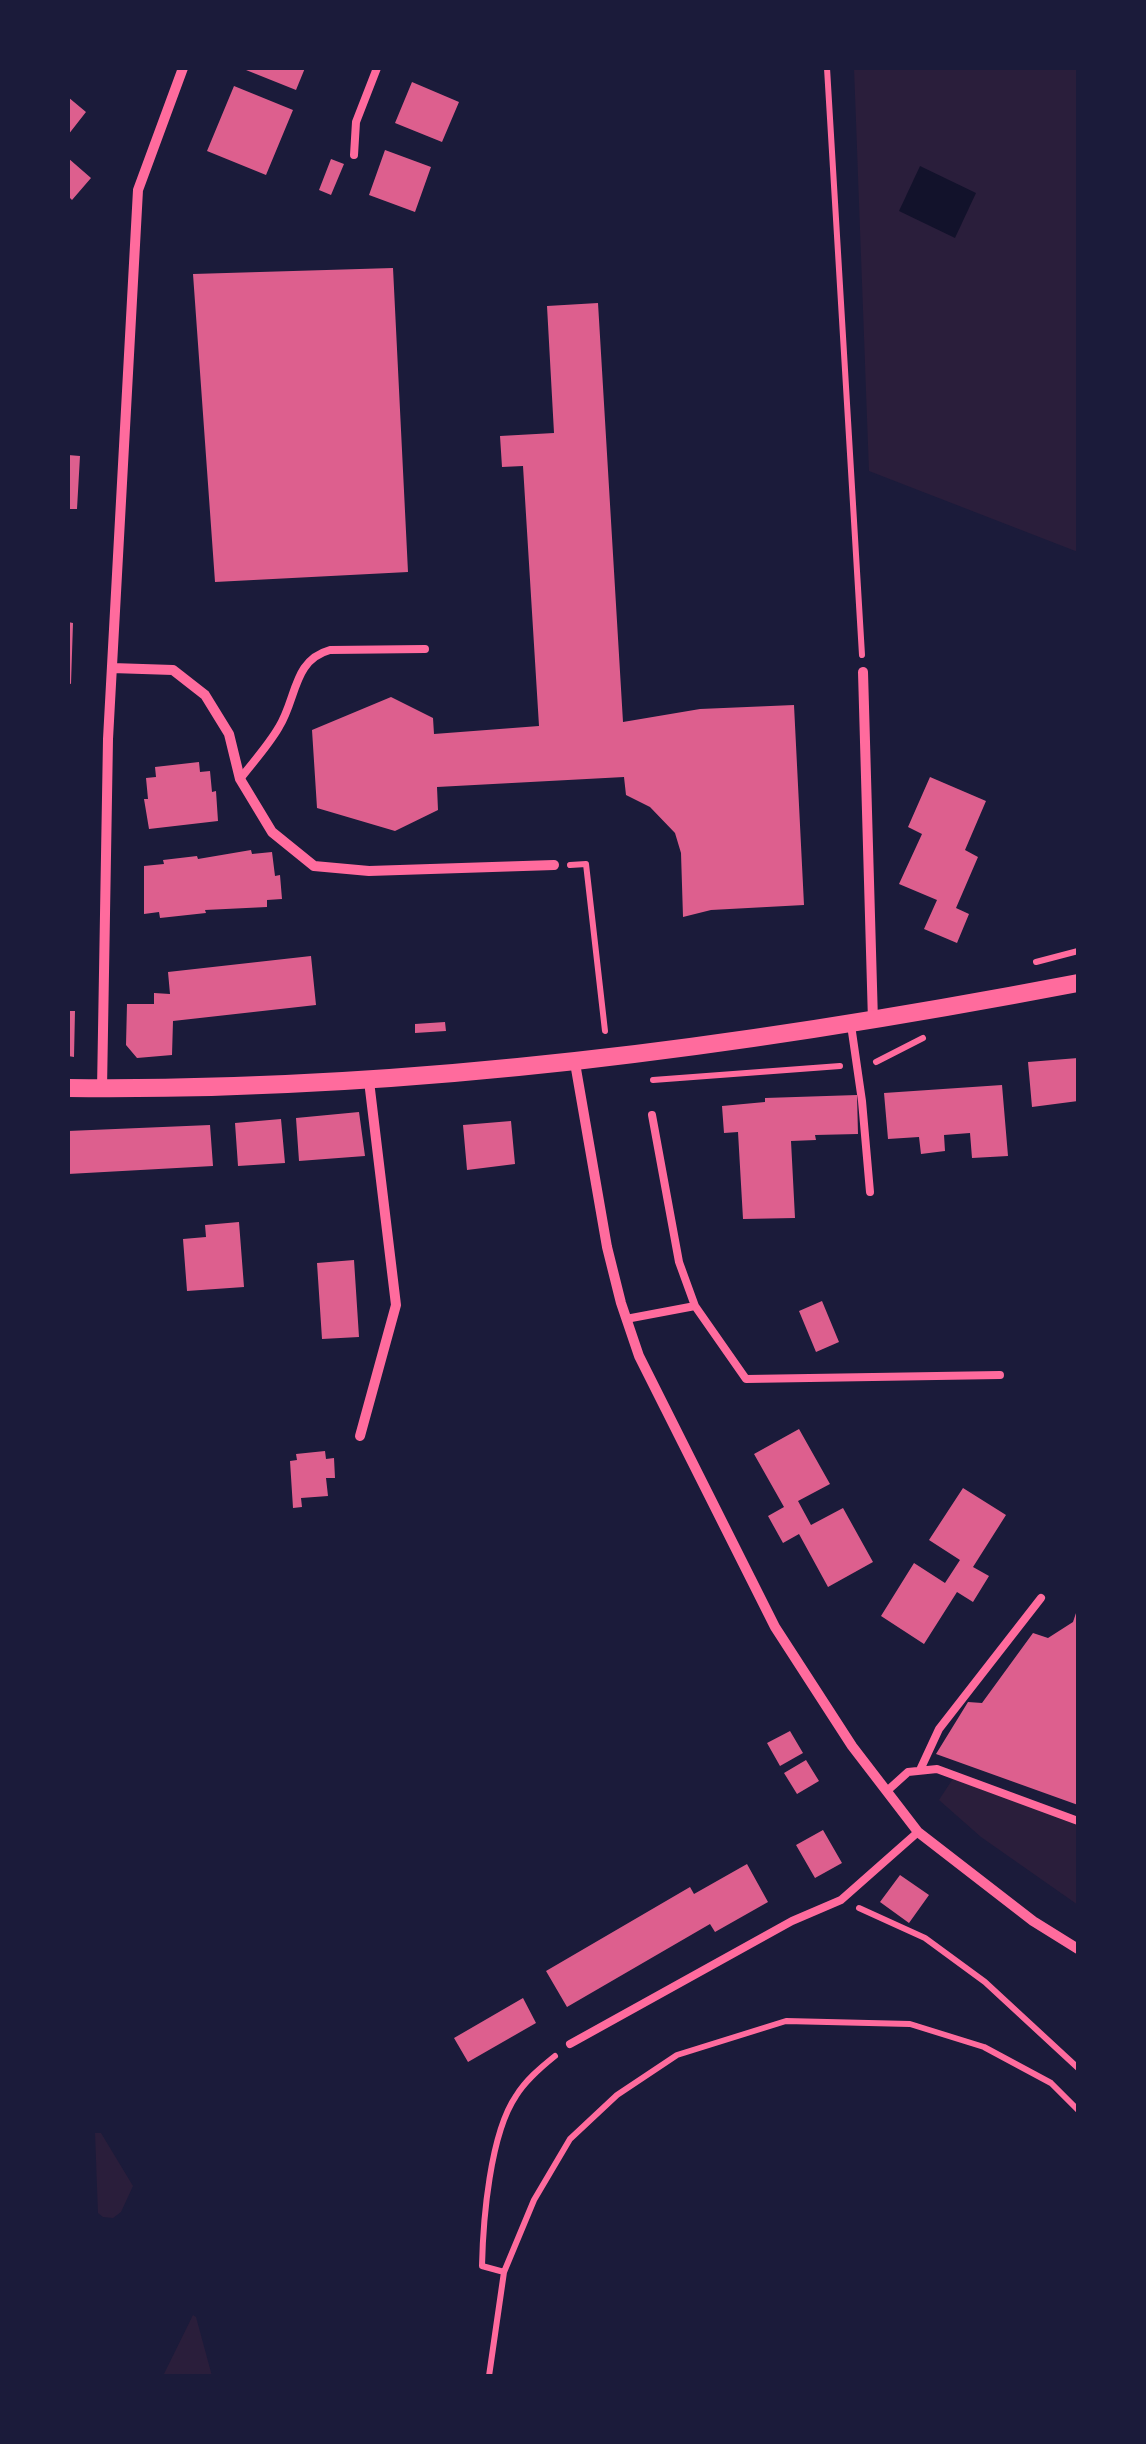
<!DOCTYPE html>
<html>
<head>
<meta charset="utf-8">
<style>
	body { margin:0 }
	#map { position:relative; width:1146px; height:2444px; overflow:hidden; background:#1b1b3a; font-family:Manrope,sans-serif }
	canvas { display:block }
	.frame { position:absolute; inset:0; border:70px solid #1b1b3a; pointer-events:none }
</style>
</head>
<body>
<div id="map">
<canvas width="1146" height="2444"></canvas>
<div class="frame"></div>
</div>
<script>
const g = document.querySelector('canvas').getContext('2d');
g.lineJoin = 'round';
function fill(path, color) { g.fillStyle = color; g.fill(path, 'evenodd'); }
function strokePath(path, color, width, dash) { g.strokeStyle = color; g.lineWidth = width; g.lineCap = dash ? 'butt' : 'round'; g.setLineDash(dash || []); g.stroke(path); }
const green = new Path2D(`
	M854 68H1078V552L869 471Z
	M956 1774 1078 1818V1905L981 1837 939 1800Z
	M95 2133H101L133 2186 121 2212 113 2218 103 2217 98 2213Z
	M193 2315 196 2317 212 2376H163Z`);
const water = new Path2D(`
	M920 166 976 193 955 238 899 211Z`);
const building = new Path2D(`
	M241 68H305L296 90Z
	M412 82 459 102 442 142 395 123Z
	M234 86 293 110 266 175 207 151Z
	M68 97 86 112 68 135Z
	M385 150 431 167 415 212 369 195Z
	M68 158 91 178 72 200 68 196Z
	M331 159 344 164 331 195 319 190Z
	M393 268 408 572 215 582 193 274Z
	M598 303 623 722 700 709 794 705 804 905 711 910 683 917 681 853 675 833 650 807 626 795 624 777 437 787 438 810 395 831 317 808 312 730 391 697 433 718 434 734 539 726 523 466 502 467 500 436 554 433 547 306Z
	M68 455 80 456 77 509H68Z
	M68 622 73 623 71 684 68 683Z
	M199 762 200 772 210 771 212 792 216 791 218 821 149 829 144 799H148L146 778 156 777 155 767Z
	M930 777 986 801 965 850 978 857 956 908 969 914 957 943 924 929 937 900 899 884 922 834 908 827Z
	M251 850 252 854 272 852 275 876 280 875 282 899 267 900V907L205 910 206 913 160 918 159 912 144 914V866L164 864 163 860 197 856 198 859Z
	M311 956 316 1005 173 1021 172 1055 137 1058 126 1045 127 1004H154V993L170 994 168 972Z
	M68 1011H75L74 1057 68 1056Z
	M445 1022 446 1031 415 1033V1024Z
	M1078 1058V1101L1032 1107 1028 1062Z
	M1002 1085 1008 1156 972 1158 970 1133 944 1135 945 1151 921 1154 919 1137 888 1139 884 1093Z
	M857 1095 858 1134 815 1135 816 1140 791 1141 795 1218 743 1219 738 1132 724 1133 722 1106 765 1102V1098Z
	M359 1112 365 1156 299 1161 296 1118Z
	M281 1119 285 1163 238 1166 235 1123Z
	M511 1121 515 1164 467 1170 463 1125Z
	M210 1125 213 1166 68 1174V1131Z
	M239 1222 244 1287 187 1291 183 1239 206 1237 205 1225Z
	M354 1260 359 1337 322 1339 317 1263Z
	M822 1301 839 1342 816 1352 799 1311Z
	M799 1429 830 1484 798 1501 811 1525 843 1508 873 1562 828 1587 799 1534 783 1543 768 1516 784 1507 754 1454Z
	M325 1451 326 1459 334 1458 335 1478H326L328 1496 301 1498 302 1507 293 1508 290 1461 297 1460 296 1454Z
	M963 1488 1006 1515 973 1567 989 1576 973 1602 957 1592 924 1644 881 1616 914 1563 945 1583 960 1560 929 1540Z
	M1078 1607V1805L936 1754 968 1702 982 1703 1033 1633 1048 1638 1073 1622Z
	M790 1731 803 1753 780 1766 767 1743Z
	M806 1760 819 1781 797 1794 784 1773Z
	M823 1830 842 1863 815 1878 796 1845Z
	M747 1864 768 1902 715 1932 710 1924 567 2007 546 1971 690 1887 694 1894Z
	M900 1875 929 1895 909 1923 880 1902Z
	M523 1998 536 2023 468 2062 454 2038Z`);
const path = new Path2D(`
	M827 68 862 655
	M570 865 586 864 605 1031
	M1036 962 1078 951
	M876 1062 923 1038
	M653 1080 840 1066
	M859 1908 925 1938 985 1982 1078 2068
	M504 2272 482 2266C483 2220 490 2134 516 2096 526 2080 540 2068 555 2056
	M489 2376 504 2272 534 2200 570 2139 617 2095 677 2055 786 2021 910 2024 984 2047 1051 2083 1078 2110`);
const service = new Path2D(`
	M354 155 356 122 377 68
	M240 779C253 762 268 746 279 727 297 698 293 660 330 650L425 649
	M851 1025 862 1101 870 1192
	M652 1115 679 1262 695 1306
	M626 1319 695 1306 746 1379 1000 1375
	M920 1770 939 1729 1041 1598
	M887 1791 908 1772 937 1769 1078 1821
	M570 2044 792 1921 841 1900 918 1832`);
const minor = new Path2D(`
	M112 668 173 670 205 695 229 734 240 779 272 832 314 866 369 871 554 865
	M863 672 873 1021
	M575 1063 607 1247 621 1303 639 1356 775 1627 852 1746 918 1832 1033 1921 1078 1949
	M102 1089 108 739 138 190 183 68
	M360 1436 396 1305 369 1081`);
const tertiary = new Path2D(`
	M68 1088C408 1092 744 1047 1078 983`);
fill(green, '#2a1e3b');
fill(water, '#12122b');
fill(building, '#dd5f8e');
strokePath(path, '#ff6b9d', 6);
strokePath(service, '#ff6b9d', 8);
strokePath(minor, '#ff6b9d', 10);
strokePath(tertiary, '#ff6b9d', 18);
</script>
</body>
</html>
